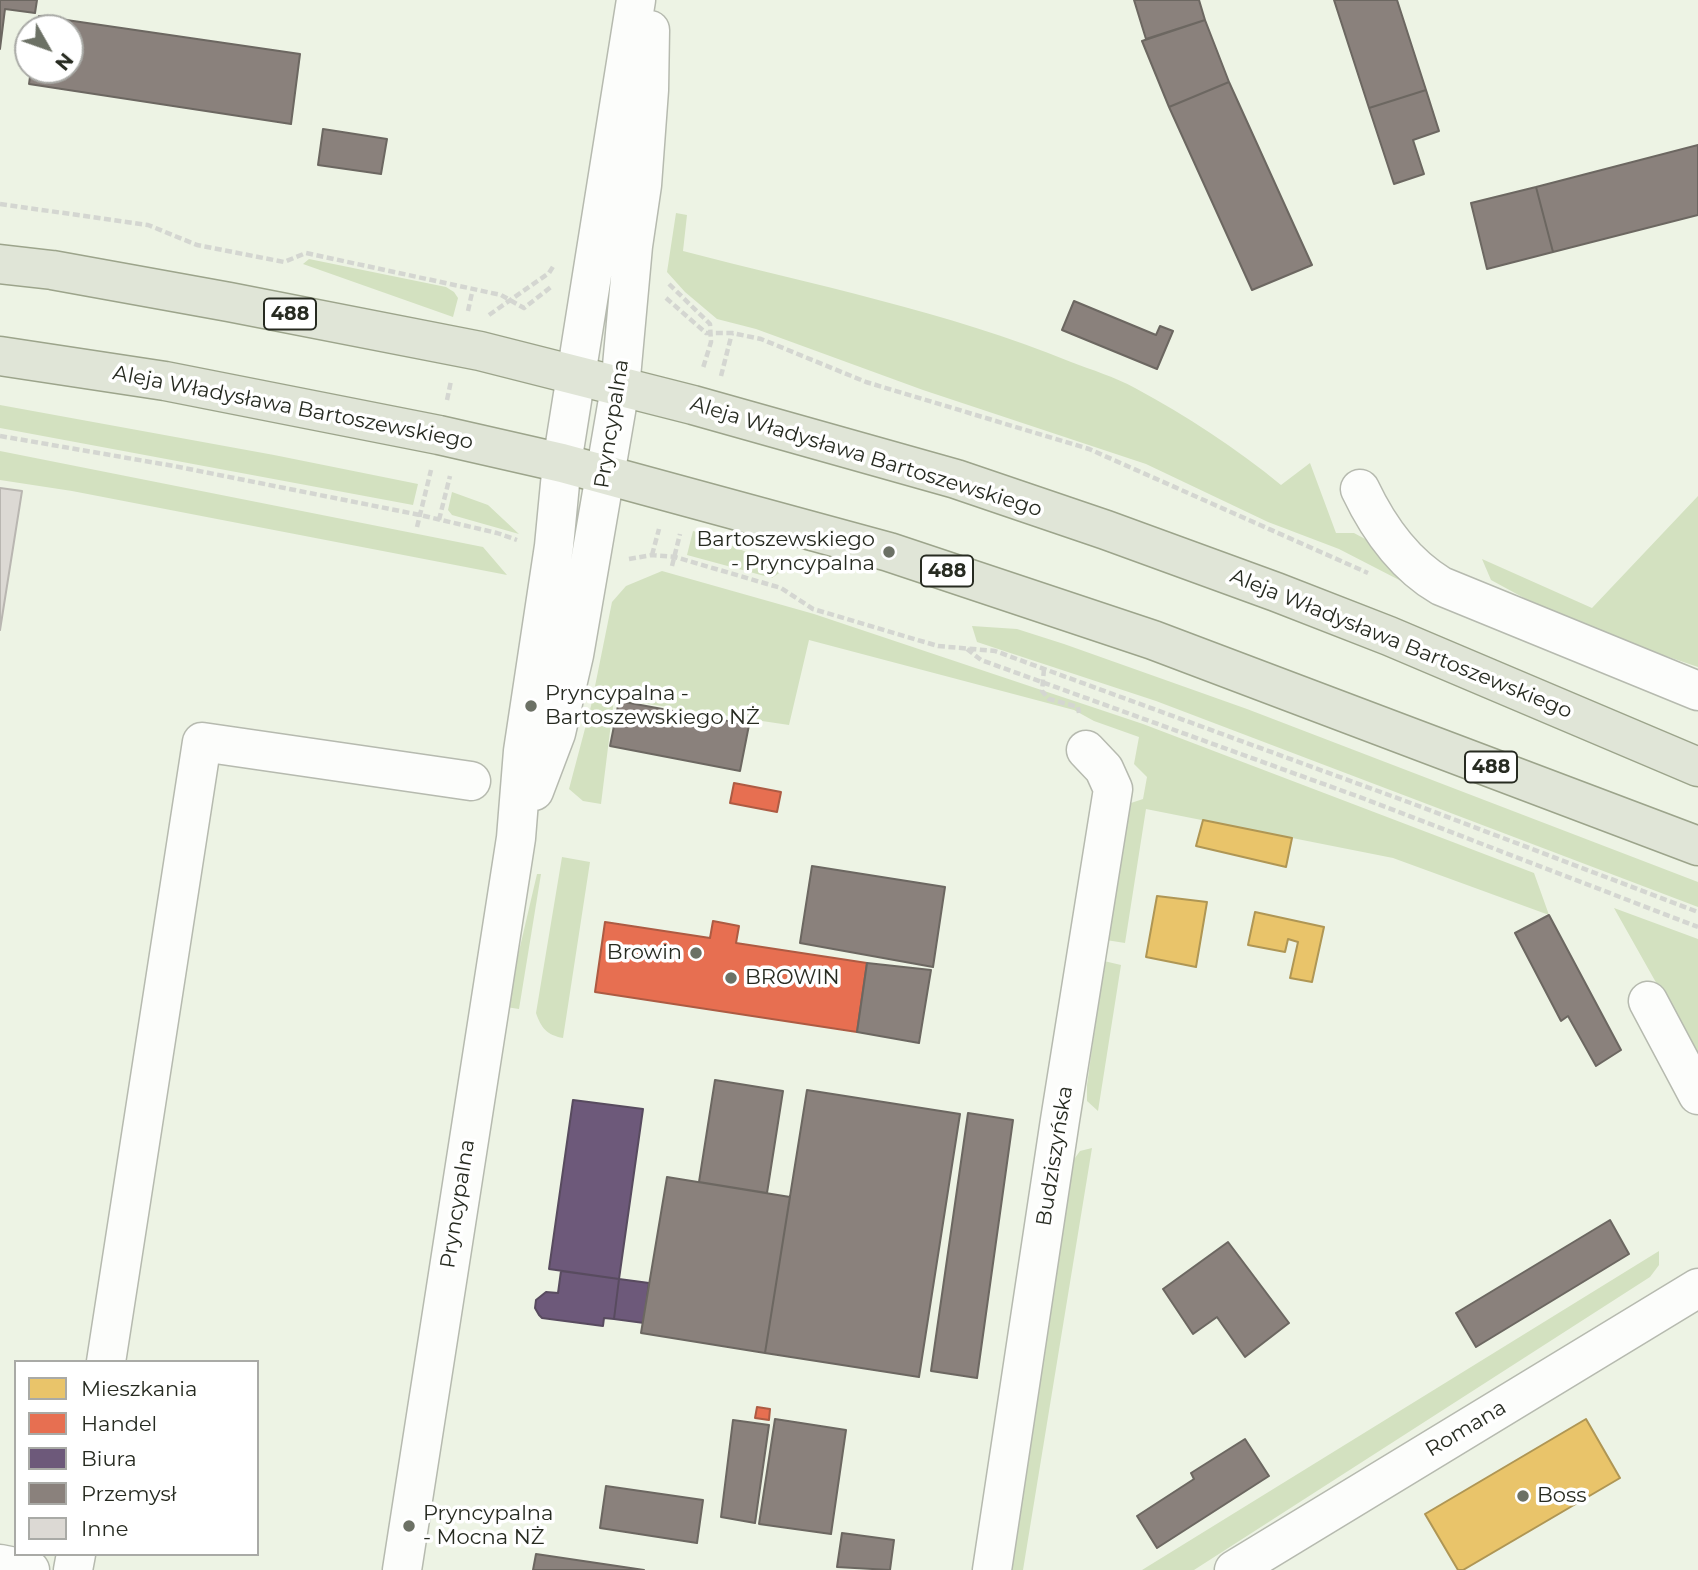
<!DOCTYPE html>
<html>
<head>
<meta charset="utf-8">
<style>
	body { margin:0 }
	#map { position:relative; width:1698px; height:1570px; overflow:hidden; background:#edf3e4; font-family:Montserrat,sans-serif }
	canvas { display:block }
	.legend { position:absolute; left:14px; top:1360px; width:245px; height:196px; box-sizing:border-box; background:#fff; border:2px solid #a9aaa6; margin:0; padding:9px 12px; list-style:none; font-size:21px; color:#272b21 }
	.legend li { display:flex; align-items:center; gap:14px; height:35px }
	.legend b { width:35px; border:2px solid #a9aaa6 }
	.north { position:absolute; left:14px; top:14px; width:70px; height:70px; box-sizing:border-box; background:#fff; border:2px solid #a9aaa6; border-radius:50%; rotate:130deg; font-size:19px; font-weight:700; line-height:28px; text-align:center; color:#272b21 }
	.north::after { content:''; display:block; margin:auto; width:24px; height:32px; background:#6c7165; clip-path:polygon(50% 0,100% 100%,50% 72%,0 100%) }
</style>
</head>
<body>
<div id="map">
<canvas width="1698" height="1570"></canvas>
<ul class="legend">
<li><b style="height:19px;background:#e9c46a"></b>Mieszkania</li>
<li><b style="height:19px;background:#e76f51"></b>Handel</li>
<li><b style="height:19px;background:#6d597a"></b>Biura</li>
<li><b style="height:19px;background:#8a817c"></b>Przemysł</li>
<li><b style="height:19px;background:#dcd9d4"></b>Inne</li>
</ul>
<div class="north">N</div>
</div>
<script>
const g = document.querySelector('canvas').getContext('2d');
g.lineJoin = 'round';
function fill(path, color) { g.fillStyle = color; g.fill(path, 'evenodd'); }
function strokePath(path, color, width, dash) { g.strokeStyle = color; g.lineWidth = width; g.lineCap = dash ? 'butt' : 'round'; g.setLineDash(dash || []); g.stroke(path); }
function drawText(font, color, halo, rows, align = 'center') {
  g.font = font + ' Montserrat,sans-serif'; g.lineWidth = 7; g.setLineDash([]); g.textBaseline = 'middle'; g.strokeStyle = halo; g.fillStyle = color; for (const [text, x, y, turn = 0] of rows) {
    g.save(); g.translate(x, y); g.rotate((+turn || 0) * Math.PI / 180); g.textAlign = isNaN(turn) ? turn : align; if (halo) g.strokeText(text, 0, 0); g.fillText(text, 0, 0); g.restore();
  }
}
const green = new Path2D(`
	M676 213 687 215 683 251C813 285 947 311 1071 362 1092 370 1115 377 1135 388 1187 416 1236 448 1281 485L1310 463 1336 533H1354L1367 540 1405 583 1339 549 1268 522 1146 464 923 390 756 329 717 319 685 292 667 272Z
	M309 259 446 287 454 292 458 298 453 317 303 264Z
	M0 405 274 455 418 484 413 505 0 428Z
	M0 451 483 547 507 575 72 491 0 480Z
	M452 492 488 505 519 534 452 515 448 510Z
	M1698 496V667L1572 624 1491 580 1482 559 1592 608Z
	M693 531 705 534 785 569 772 578 687 555Z
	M662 571 814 614 1143 724 1534 873 1549 915 1393 858 1146 809 1125 943 1106 940 1131 803 1143 799 1147 777 1134 764 1139 737 1094 721 1074 710 809 640 789 725 614 699 601 804 583 801 569 789 591 706 612 602 626 586Z
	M972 626 1017 629 1064 644 1247 709 1698 882V907L1156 701 977 642Z
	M562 857 590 862 563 1038C547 1035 541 1028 536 1013Z
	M537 874H541L519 1009 506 1007Z
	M1614 908 1698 939V1057Z
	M1104 961 1121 965 1098 1111 1087 1101V1085Z
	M1092 1148 1023 1570H1012L1072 1162 1080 1151Z
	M1659 1251V1265L1650 1277 1194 1570H1142Z`);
const homes = new Path2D(`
	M1203 820 1292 838 1286 867 1196 846Z
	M1157 896 1207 902 1196 967 1146 957Z
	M1255 912 1324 927 1312 982 1290 978 1298 942 1288 939 1285 952 1248 945Z
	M1586 1419 1620 1478 1463 1570H1458L1425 1514Z`);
const shops = new Path2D(`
	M734 783 781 792 777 812 730 803Z
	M713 921 739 926 736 943 867 963 857 1032 595 992 605 922 710 938Z
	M757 1407 770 1409 769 1420 755 1418Z`);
const offices = new Path2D(`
	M573 1100 643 1109 619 1279 549 1269Z
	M561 1271 619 1279 614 1319 604 1318 603 1326 542 1318 539 1315 535 1308 536 1300 546 1292 558 1293Z
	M619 1279 649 1283 644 1323 614 1319Z`);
const industry = new Path2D(`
	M0 0H37L35 13 5 9 0 49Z
	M1134 0H1199L1205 20 1146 39Z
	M1334 0H1397L1426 90 1369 108Z
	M39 16 300 54 291 124 29 84 31 70H70V28H37Z
	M1205 20 1229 82 1169 107 1142 41Z
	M1229 82 1312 265 1252 290 1169 107Z
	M1426 90 1439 131 1413 140 1424 174 1394 184 1369 108Z
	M323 129 387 139 381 174 318 165Z
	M1698 145V215L1553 252 1536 187Z
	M1536 187 1553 252 1487 269 1471 203Z
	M1074 301 1156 335 1160 326 1173 331 1157 369 1062 330Z
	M619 701 749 725 740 771 610 746Z
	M812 866 945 887 933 967 800 943Z
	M1549 915 1621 1050 1596 1066 1568 1016 1561 1021 1515 933Z
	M867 963 931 970 919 1043 857 1032Z
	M715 1080 783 1091 767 1193 699 1182Z
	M807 1090 960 1114 919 1377 765 1353Z
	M968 1113 1013 1120 977 1378 931 1371Z
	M667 1177 790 1197 765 1353 641 1333Z
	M1610 1220 1629 1254 1476 1347 1456 1313Z
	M1228 1242 1289 1323 1245 1357 1217 1317 1193 1334 1163 1289Z
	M775 1419 846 1430 831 1534 759 1524Z
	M733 1420 769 1425 755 1523 721 1517Z
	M1245 1439 1269 1476 1157 1548 1137 1516 1194 1479 1191 1473Z
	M606 1486 703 1500 697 1543 600 1528Z
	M842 1533 894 1540 890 1570 837 1567Z
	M536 1554 644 1570H533Z`);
const building = new Path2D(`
	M0 488 22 491 0 630Z`);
const path = new Path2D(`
	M0 204 148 225 197 245 284 262 306 253 501 295 524 308 551 287
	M669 284 710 324 711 342 703 368
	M666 298 706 333H732L761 339 866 382 1089 449 1368 573
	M468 311 473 288
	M489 315 549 273 554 265
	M721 376 732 333
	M447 400 451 381
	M0 436 174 466 420 515 497 533 517 540
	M439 520 450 476
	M417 527 431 470
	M652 555 659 529
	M629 559 652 555 675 557 781 588 813 609 938 646 995 651 1408 802 1698 912
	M672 566 680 534
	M967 649 981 660 1365 799 1698 927
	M1044 669 1042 691 1049 699 1078 707 1079 713`);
const minor = new Path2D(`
	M1360 489C1378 527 1404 564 1441 586L1698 691
	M534 791 556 733 574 655 620 388 633 246 642 185 649 90 650 30
	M1648 1001 1698 1095
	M106 1362 202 742 471 781
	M0 1564 30 1570
	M73 1570 76 1554
	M402 1570 516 838 523 751 554 546 562 463 636 0
	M992 1570 1060 1120 1113 789 1104 769 1086 750
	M1234 1570 1698 1288`);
const major = new Path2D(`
	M0 264 52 270 229 302 480 351 693 405 956 479 1106 530 1276 592 1389 636 1698 767
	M0 356 165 381 439 435 562 463 889 552 1153 640 1698 846`);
const markers = [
	[889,552,7,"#6c7165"],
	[531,706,7,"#6c7165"],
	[696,953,7,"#6c7165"],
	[731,978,7,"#6c7165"],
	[1523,1496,7,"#6c7165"],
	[409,1526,7,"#6c7165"]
];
const shields = [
	[290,314,52],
	[947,571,52],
	[1491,767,52]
];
const shieldNames = [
	["488",290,314],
	["488",947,571],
	["488",1491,767]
];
const streetNames = [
	["Aleja Władysława Bartoszewskiego",293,408,11],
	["Pryncypalna",612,424,-81],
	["Aleja Władysława Bartoszewskiego",866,457,17],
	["Aleja Władysława Bartoszewskiego",1401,644,22],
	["Budziszyńska",1055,1156,-81],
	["Pryncypalna",458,1204,-81],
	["Romana",1466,1429,-31]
];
const poiNames = [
	["Bartoszewskiego",875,540,"right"],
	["- Pryncypalna",875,564,"right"],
	["Pryncypalna -",545,694],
	["Bartoszewskiego NŻ",545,718],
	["Browin",682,953,"right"],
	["BROWIN",745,978],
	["Boss",1537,1496],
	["Pryncypalna",423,1514],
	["- Mocna NŻ",423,1538]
];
fill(green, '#d3e1c0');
fill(homes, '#e9c46a');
strokePath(homes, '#af9654', 2);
fill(shops, '#e76f51');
strokePath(shops, '#ad5b43', 2);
fill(offices, '#6d597a');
strokePath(offices, '#584b5f', 2);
fill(industry, '#8a817c');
strokePath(industry, '#6c6761', 2);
fill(building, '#dcd9d4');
strokePath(building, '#b9b6b1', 2);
strokePath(minor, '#b6baaf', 41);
strokePath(major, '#9ca48b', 41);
strokePath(path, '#d4d6d1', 4.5, [7, 3.5]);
strokePath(minor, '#fcfdfb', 38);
strokePath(major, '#e0e5d7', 38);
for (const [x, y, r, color] of markers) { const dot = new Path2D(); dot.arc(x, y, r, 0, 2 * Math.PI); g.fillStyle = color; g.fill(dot); strokePath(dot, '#fff', 2.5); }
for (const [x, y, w] of shields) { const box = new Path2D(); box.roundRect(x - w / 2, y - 15.5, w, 31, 5); g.fillStyle = '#fff'; g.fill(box); strokePath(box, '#272b21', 2); }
drawText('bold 19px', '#272b21', null, shieldNames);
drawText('21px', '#272b21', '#fff', streetNames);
drawText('21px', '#272b21', '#fff', poiNames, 'left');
</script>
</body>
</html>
